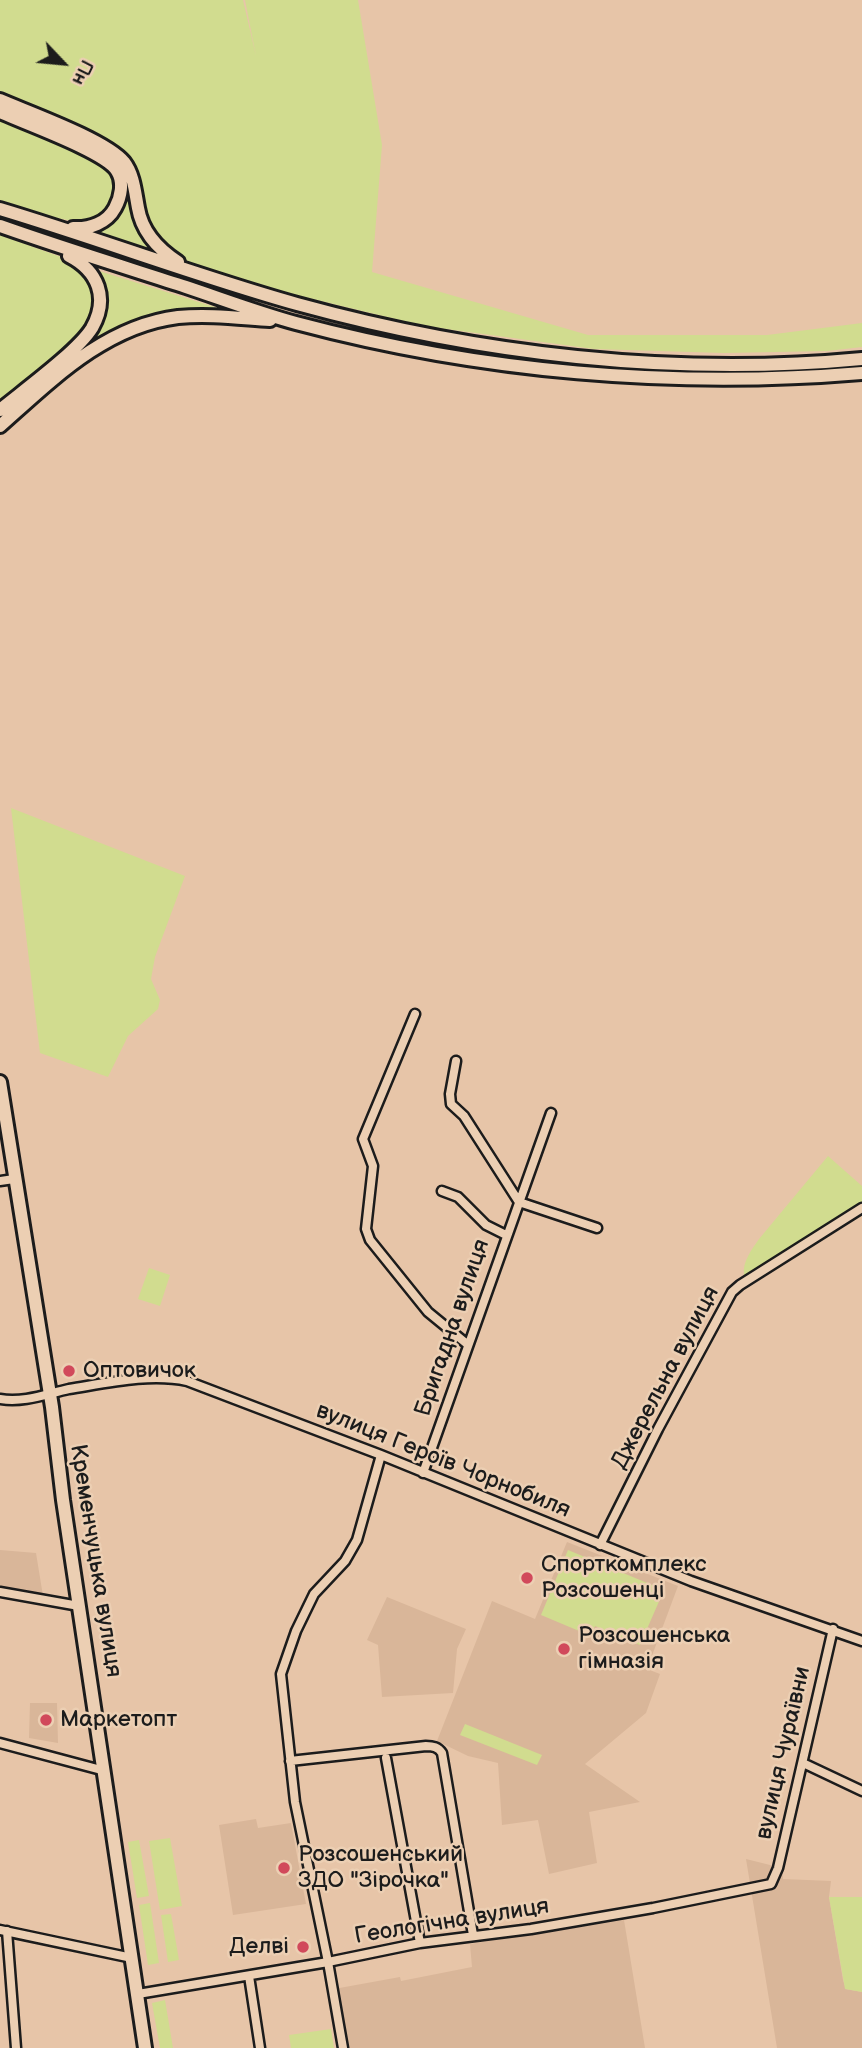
<!DOCTYPE html>
<html>
<head>
<meta charset="utf-8">
<style>
	body { margin:0 }
	#map { position:relative; width:862px; height:2048px; overflow:hidden; background:#e7c5a8; font-family:"Balsamiq Sans",sans-serif }
	canvas { display:block }
	.north { position:absolute; left:28px; top:28px; width:70px; height:70px; -webkit-text-stroke:5px #eccfb3; paint-order:stroke; rotate:116deg; font-size:19px; font-weight:700; line-height:28px; text-align:center; color:#1c1c1c }
	.north::after { content:''; display:block; margin:auto; width:24px; height:32px; background:#1c1c1c; clip-path:polygon(50% 0,100% 100%,50% 72%,0 100%) }
</style>
</head>
<body>
<div id="map">
<canvas width="862" height="2048"></canvas>
<div class="north">Пн</div>
</div>
<script>
const g = document.querySelector('canvas').getContext('2d');
g.lineJoin = 'round';
function fill(path, color) { g.fillStyle = color; g.fill(path, 'evenodd'); }
function strokePath(path, color, width, dash) { g.strokeStyle = color; g.lineWidth = width; g.lineCap = dash ? 'butt' : 'round'; g.setLineDash(dash || []); g.stroke(path); }
function drawText(font, color, halo, rows, align = 'center') {
  g.font = font + ' "Balsamiq Sans",sans-serif'; g.lineWidth = 5; g.setLineDash([]); g.textBaseline = 'middle'; g.strokeStyle = halo; g.fillStyle = color; for (const [text, x, y, turn = 0] of rows) {
    g.save(); g.translate(x, y); g.rotate((+turn || 0) * Math.PI / 180); g.textAlign = isNaN(turn) ? turn : align; if (halo) g.strokeText(text, 0, 0); g.fillText(text, 0, 0); g.restore();
  }
}
const built = new Path2D(`
	M567 1542 678 1586 647 1669 660 1674 646 1713 585 1764 640 1802 589 1812 597 1863 549 1874 538 1820 502 1825 498 1763 468 1756 437 1741 492 1601 535 1619Z
	M0 1550 36 1553 43 1596 0 1588Z
	M387 1597 466 1629 457 1649 453 1693 382 1697 378 1645 367 1640Z
	M30 1703H57L58 1743 29 1738Z
	M256 1819 258 1828 291 1823 306 1904 233 1915 219 1825Z
	M746 1859 782 1868 783 1879 831 1881 829 1897 843 1980 846 1989 862 1992V2048H777Z
	M624 1920 645 2048H344L334 1989 400 1977 401 1981 472 1967 470 1944Z`);
const green = new Path2D(`
	M0 0H243L256 56 245 0H358L382 145 372 272 588 335H767L862 323V347L827 351 724 353 594 349 424 326 284 292 189 263 159 239 144 214 140 191 0 96Z
	M0 117C28 129 87 147 107 167 115 175 117 187 113 197 112 201 111 209 108 212 89 236 24 207 0 200Z
	M128 189 132 208 159 254 94 232C114 221 123 210 128 189Z
	M0 235 64 258 87 275 95 296 91 320 70 348 0 403Z
	M96 270 218 308 190 310 85 349 83 348C103 323 114 299 96 270Z
	M11 808 185 876 155 957 151 979 160 1000 158 1009 128 1036 108 1077 40 1053Z
	M828 1156 862 1186V1203L748 1276 744 1275C742 1262 752 1249 759 1239Z
	M149 1268 170 1275 160 1306 138 1299Z
	M568 1550 664 1590 640 1645 595 1626 591 1636 541 1615Z
	M465 1724 542 1755 537 1765 460 1735Z
	M170 1838 182 1906 160 1910 149 1841Z
	M139 1840 149 1896 137 1898 128 1842Z
	M829 1897H862V1992L845 1989Z
	M150 1903 159 1963 148 1965 139 1905Z
	M171 1914 179 1960 168 1962 161 1915Z
	M165 2000 173 2048H160L152 2003Z
	M331 2029 334 2048H291L289 2035Z`);
const minor = new Path2D(`
	M415 1014 363 1139 373 1166 366 1229 370 1240 428 1312 467 1344
	M456 1061 450 1094 451 1104 464 1116 519 1202 597 1228
	M0 1181 14 1179
	M442 1191 458 1197 486 1225 506 1235
	M0 1399C24 1403 46 1394 69 1389 107 1383 150 1373 187 1381L381 1455 691 1581 862 1641
	M423 1473 551 1113
	M600 1545 658 1429 732 1292 740 1285 862 1208
	M0 1592 79 1606
	M0 1743 105 1771
	M386 1758 420 1943
	M290 1761 426 1746C433 1746 438 1747 442 1753L473 1935
	M803 1763 862 1791
	M0 1930 132 1958
	M7 1931 16 2048
	M249 1976 260 2048
	M138 1994 328 1962 420 1943 531 1929 653 1908 771 1884 778 1868 833 1629
	M343 2048 328 1962 295 1802 281 1674 296 1631 314 1594 345 1561 357 1540 381 1455`);
const highway = new Path2D(`
	M0 100C30 113 106 140 124 162 134 175 135 193 138 208 142 232 158 249 178 262
	M0 112C24 123 106 152 117 171 124 182 121 197 115 208 107 223 90 229 73 228
	M0 209C100 239 197 276 297 304 479 354 673 377 862 359
	M0 226C62 248 124 267 186 287 222 299 259 313 296 323 480 372 673 389 862 373
	M0 410C23 391 78 351 92 328 109 298 98 271 69 256
	M0 426C52 380 105 326 178 317 209 314 239 318 270 320
	M0 1082 52 1407 63 1500 145 2048`);
const markers = [
	[69,1371,7,"#d1495b"],
	[527,1578,7,"#d1495b"],
	[564,1649,7,"#d1495b"],
	[46,1720,7,"#d1495b"],
	[284,1868,7,"#d1495b"],
	[303,1947,7,"#d1495b"]
];
const streetNames = [
	["Бригадна вулиця",453,1328,-71],
	["Джерельна вулиця",666,1378,-62],
	["вулиця Героїв Чорнобиля",443,1461,22],
	["Кременчуцька вулиця",95,1561,81],
	["вулиця Чураївни",784,1753,-77],
	["Геологічна вулиця",452,1922,-9]
];
const poiNames = [
	["Оптовичок",83,1371],
	["Спорткомплекс",541,1565],
	["Розсошенці",541,1591],
	["Розсошенська",578,1636],
	["гімназія",578,1662],
	["Маркетопт",60,1720],
	["Розсошенський",298,1855],
	["ЗДО \"Зірочка\"",298,1881],
	["Делві",289,1947,"right"]
];
fill(built, '#d9b699');
fill(green, '#d1dc8f');
strokePath(minor, '#1c1c1c', 13);
strokePath(highway, '#1c1c1c', 18);
strokePath(minor, '#eccfb3', 8);
strokePath(highway, '#eccfb3', 12);
for (const [x, y, r, color] of markers) { const dot = new Path2D(); dot.arc(x, y, r, 0, 2 * Math.PI); g.fillStyle = color; g.fill(dot); strokePath(dot, '#eccfb3', 2.5); }
drawText('23px', '#1c1c1c', '#eccfb3', streetNames);
drawText('23px', '#1c1c1c', '#eccfb3', poiNames, 'left');
</script>
</body>
</html>
